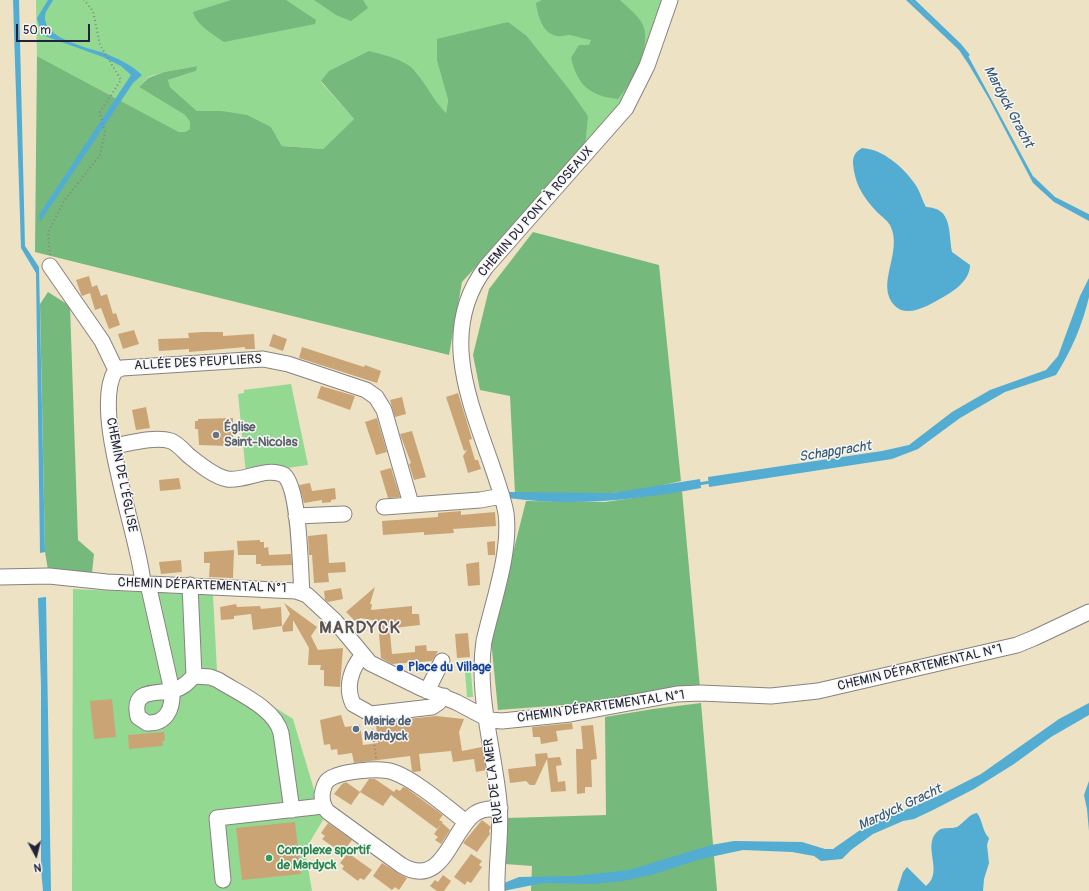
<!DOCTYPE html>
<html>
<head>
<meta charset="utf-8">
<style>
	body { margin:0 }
	#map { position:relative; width:1089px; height:891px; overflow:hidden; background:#ede2c4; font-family:Pangolin,sans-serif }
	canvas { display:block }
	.north { position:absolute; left:16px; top:835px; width:40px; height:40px; -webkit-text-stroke:3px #f6f6f2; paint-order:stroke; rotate:173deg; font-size:11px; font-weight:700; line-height:16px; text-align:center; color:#22223b }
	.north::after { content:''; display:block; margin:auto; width:14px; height:18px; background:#22223b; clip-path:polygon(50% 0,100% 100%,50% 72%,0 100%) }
	.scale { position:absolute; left:16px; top:24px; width:74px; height:18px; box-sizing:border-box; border:2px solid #22223b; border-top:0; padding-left:5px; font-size:12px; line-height:14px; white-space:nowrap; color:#22223b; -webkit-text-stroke:3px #f6f6f2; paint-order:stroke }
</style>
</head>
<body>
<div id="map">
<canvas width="1089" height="891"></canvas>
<div class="north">N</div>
<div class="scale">50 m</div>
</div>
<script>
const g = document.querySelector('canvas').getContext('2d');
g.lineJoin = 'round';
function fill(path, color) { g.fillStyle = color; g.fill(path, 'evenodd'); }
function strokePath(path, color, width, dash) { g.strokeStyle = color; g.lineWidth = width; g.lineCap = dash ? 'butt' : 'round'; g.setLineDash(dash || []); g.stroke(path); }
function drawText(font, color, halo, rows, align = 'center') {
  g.font = font + ' Pangolin,sans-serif'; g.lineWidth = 3; g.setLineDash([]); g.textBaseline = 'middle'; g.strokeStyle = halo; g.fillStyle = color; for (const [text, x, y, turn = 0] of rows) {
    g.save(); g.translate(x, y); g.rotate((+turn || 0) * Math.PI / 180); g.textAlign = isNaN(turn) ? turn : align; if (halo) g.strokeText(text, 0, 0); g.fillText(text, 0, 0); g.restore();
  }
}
const green = new Path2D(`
	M36 0H663L622 106 585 147 569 89 527 36 507 22 437 61 448 100 446 113 435 102 416 71 321 82 354 119 323 149 282 146 271 127 222 111H197L170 87 168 80 196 71V66L164 72 148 77 139 87 185 115 190 122V129L185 132H179L37 56Z
	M291 384 308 465 246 474 238 394 244 393V390Z
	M73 589 213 595 217 671 293 719 323 820 305 850 312 891H72Z
	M464 660H470L473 697H467Z`);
const forest = new Path2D(`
	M231 0H286L316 20 315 24 224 42C214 35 196 25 193 12Z
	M314 0H363L368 8 351 21 336 15Z
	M542 0H620C627 7 639 16 643 25 652 47 632 83 618 99 590 96 578 86 571 58L579 45H589L591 40C584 39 576 36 569 35 565 35 561 37 557 36 542 33 538 16 536 3Z
	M508 22 527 36 569 89 588 116 585 147 462 282 449 355 35 252 37 56 179 132H185L190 129V122L185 115 139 87 148 78 164 72 197 66 196 71 168 80 170 87 197 111H222L247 115 271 127 282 146 323 149 354 119 321 81 329 71 369 51C384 55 405 59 416 72 427 86 434 101 446 113L448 100 437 61V39Z
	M533 232 659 265 681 481 647 489 612 493H515L510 396 480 390 473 355 489 289Z
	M48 292 70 306 78 540 94 554 92 573 84 580 49 576 45 552 40 304Z
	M682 491 700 688 603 702 498 710 491 640 526 501 605 502Z
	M701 703 717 891H531L532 866 505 864 507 818 606 815 605 717 653 709Z`);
const water = new Path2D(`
	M13 0H19L25 246 39 267 45 552 40 553 36 273 21 248Z
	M48 0H53C50 7 44 11 45 19 46 39 89 48 104 53 117 58 132 65 142 75L133 83 40 222 39 215 44 207 131 75 121 66 103 57 42 35 37 18Z
	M906 0H911L966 52 1035 180C1049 197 1069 207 1089 216V221L1054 202 1033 183 989 99 969 65 959 50Z
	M862 148C883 149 904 168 915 184 920 191 922 200 926 207 953 208 948 232 952 252L970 265C970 279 956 290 945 296 931 304 908 319 895 306 874 285 904 252 890 225 887 220 881 216 877 212 865 199 857 188 854 171 852 160 852 154 862 148Z
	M1089 278C1089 284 1089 292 1089 297 1083 323 1071 352 1056 375L1005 392 960 418 918 449 892 459 709 487 708 477 882 451 909 445 952 412 990 390 1046 370 1058 356 1080 296Z
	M700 479 701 488C637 500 573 507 508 498L506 492 612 493Z
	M46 597 51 891H43L41 869V685L38 598Z
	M1089 703V715L1051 737 1014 764 974 789 933 810 914 819 903 821 873 834 851 850 842 859 821 861 814 856 792 852 743 850 701 859 651 875 623 881 593 884 543 883 503 891 504 883 519 877 575 876 629 870 711 845 734 841 802 842 825 849H833L863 828 936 797 981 774 1059 719Z
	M1089 781V831L1087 809 1084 795Z
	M977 813C983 821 982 831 989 838L987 845 989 863 984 879 983 891H897L903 872 907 867 926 886C945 871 920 845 939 830 944 827 951 829 957 827 964 823 969 814 977 813Z`);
const stream = new Path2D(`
	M913 0 959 44 968 55
	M1033 178 1054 198 1089 216
	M698 484 711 482`);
const building = new Path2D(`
	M89 276 92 287 97 285 101 296 107 294 113 314 116 313 120 325 109 329 101 308 95 310 90 293 82 296 81 294 76 280Z
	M134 330 139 344 123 349 118 334Z
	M203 332H223V336L254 334 255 349H245V347L189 352V349L159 351 158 339 189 338 188 333Z
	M273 334 287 339 283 351 269 346Z
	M302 347 364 367 365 365 381 371 377 383 299 358Z
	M321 386 355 396 350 410 317 398Z
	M458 393 472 439 469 440 475 460H478L481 469 468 473 463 456 467 450 464 451 446 397Z
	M402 397 406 414 395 417 390 400Z
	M146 407 150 428 136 430 132 410Z
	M233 418V441H228V446L199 445 198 429H195V421H198V419Z
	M377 418 387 452 376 455 365 422Z
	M412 431 426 477 414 480 409 464 411 463 400 434Z
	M391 468 400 497 388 498 380 471Z
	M179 478 181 489 160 491 159 480Z
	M310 483 312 491 335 488 336 499 331 500V502L322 503V500L304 503 299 485Z
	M461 511V515L495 512 496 526 453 529 454 533 424 535V532L383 535 382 521 438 517V513Z
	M327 534 329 563 345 562 346 572 328 573 329 582 314 583 312 555H309L308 536Z
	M260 540V542H264V548L268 547 269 555 291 554 292 565 261 566V564H256V555H238L237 541Z
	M495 541V555H488L487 542Z
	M234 550 233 578 209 577 210 563H204V552Z
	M181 560 182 572 161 574 159 562Z
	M479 562 480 585 468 586 466 564Z
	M375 587 370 604H372L371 610 412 606V614H419L420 625 394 628 390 633 392 654 415 652V646L426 645 427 651H438L432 661 392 664 381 658 378 621 360 618 356 622 346 612Z
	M341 588 343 599 328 602 325 600 324 591Z
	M284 603 317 627 311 636 318 650 343 648 340 687 324 686V670H320L321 665H308L309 648 293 620V631L283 632 282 627 290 614Z
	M236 604 237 607 260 606 261 609 281 607 282 626 253 630 251 614 234 616V619L221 620 220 607Z
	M468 633 470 657 457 658 455 634Z
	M112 699 116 737 94 739 90 701Z
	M341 715 345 727 360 725 363 745 378 743 376 725 389 723V721L436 716 464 719 459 732 462 751 482 747 486 770 476 772 474 759 453 762 451 751 419 754 421 771 414 772 412 771 410 756 354 763 352 753 338 755 337 749 331 750 330 744 324 745 320 720Z
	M572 723 573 729 556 731 558 741 541 744 540 737H533L532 727Z
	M593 725 597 759 591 760 592 787H585V793L577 794 576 749H583L581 726Z
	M164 732 165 741H162L163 746 129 749 128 735Z
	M547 753 548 758 560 757 562 765 556 766 558 782 565 781 566 791 551 792 547 759 535 785H530L526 781 510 783 508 769 536 766 535 754Z
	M369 779H375L394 792 396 789 400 791 403 787 406 788 443 815 439 820 443 822 437 829 391 795 383 806 360 792 351 805 334 794 342 784 346 782 360 792Z
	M482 820 491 827 489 831 490 834 477 852 463 843Z
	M295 822 301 874 242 880 236 828Z
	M328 823 352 840 342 853 322 839 325 836 321 833Z
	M442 823 450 830 441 844 435 840 438 837 434 834Z
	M348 853 372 870 364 880 360 878 358 881 342 869 344 866 340 863Z
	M471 854 482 861 479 865 482 867 471 883 467 881 465 885 454 877Z
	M382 863 396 872 407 878 399 890 395 887 392 890 373 876Z
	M443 875 451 881 444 891H437L430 886 435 880 438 882Z`);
const path = new Path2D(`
	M50 255 48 233 64 201 100 155 105 133 100 112 121 80 100 45 93 11 84 0
	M372 725 376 758`);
const minor = new Path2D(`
	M50 266 102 341 116 370
	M114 446C131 443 155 436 171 441 178 444 183 450 188 455 198 463 213 476 227 479 245 482 266 466 284 475 300 489 300 569 302 593
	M384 507 480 500 502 496
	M296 516 344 514
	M0 577 49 576 107 582 296 591 307 595 335 621 370 663 421 688 456 702 490 720 502 721 570 714 677 694 700 693 771 696 818 691 1017 645 1034 638 1089 612
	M143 583C139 535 91 412 115 371L122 368 263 359 288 364 366 390 376 397 384 410 411 504
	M148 584 172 691C173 708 167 724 147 723L138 717C131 687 157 695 174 690 183 688 188 682 194 676
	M190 585 194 676 210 677 218 680C238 693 275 708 281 733L292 810
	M362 656C351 669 345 687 353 704L371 714 432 707 438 703 444 696
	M427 691 442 661
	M466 822C448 808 413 778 393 772 380 767 337 771 327 781 324 784 323 790 322 795 322 801 323 807 328 812L401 865C444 891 451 828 476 813 483 808 492 809 500 808
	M223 880 217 818 323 806
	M497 891C496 861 502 832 499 802 494 749 476 695 484 641 493 601 511 553 506 513 503 497 497 481 492 466 469 400 438 330 486 267L626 108 647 66 670 0`);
const markers = [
	[216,435,4,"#6b7280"],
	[400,668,4,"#1a4fb4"],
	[356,729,4,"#5c6f8a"],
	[269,858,4,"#2e9e5b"]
];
const streetNames = [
	["CHEMIN DU PONT À ROSEAUX",536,212,-49],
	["ALLÉE DES PEUPLIERS",198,363,-3],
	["CHEMIN DE L'ÉGLISE",121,475,79],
	["CHEMIN DÉPARTEMENTAL N°1",202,586,2],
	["CHEMIN DÉPARTEMENTAL N°1",920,668,-13],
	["CHEMIN DÉPARTEMENTAL N°1",601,707,-8],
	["RUE DE LA MER",494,781,-97]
];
const worshipNames = [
	["Église",224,428],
	["Saint-Nicolas",224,443]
];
const transitNames = [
	["Place du Village",408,668]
];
const serviceNames = [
	["Mairie de",364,722],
	["Mardyck",364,737]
];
const leisureNames = [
	["Complexe sportif",277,851],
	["de Mardyck",277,866]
];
const waterNames = [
	["Mardyck Gracht",1008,107,62],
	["Schapgracht",835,452,-9],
	["Mardyck Gracht",900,808,-25]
];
const districtNames = [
	["MARDYCK",360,629]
];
fill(green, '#93d992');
fill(forest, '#76b97c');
fill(water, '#53acd1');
strokePath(stream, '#53acd1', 3);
fill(building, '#cba476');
strokePath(minor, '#888280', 17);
strokePath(path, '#888280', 2, [1, 3]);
strokePath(minor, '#fff', 15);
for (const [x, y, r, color] of markers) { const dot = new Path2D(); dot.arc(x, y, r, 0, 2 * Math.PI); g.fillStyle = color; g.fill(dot); strokePath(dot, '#f6f6f2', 1.5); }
drawText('13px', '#22223b', '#f6f6f2', streetNames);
drawText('bold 13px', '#5b616d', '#f6f6f2', worshipNames, 'left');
drawText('bold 13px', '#164399', '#f6f6f2', transitNames, 'left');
drawText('bold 13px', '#4e5e75', '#f6f6f2', serviceNames, 'left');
drawText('bold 13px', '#27864d', '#f6f6f2', leisureNames, 'left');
drawText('italic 14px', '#365977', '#f6f6f2', waterNames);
g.letterSpacing = '1px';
drawText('bold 17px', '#5d5050', '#f6f6f2', districtNames);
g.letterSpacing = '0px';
</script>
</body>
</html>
